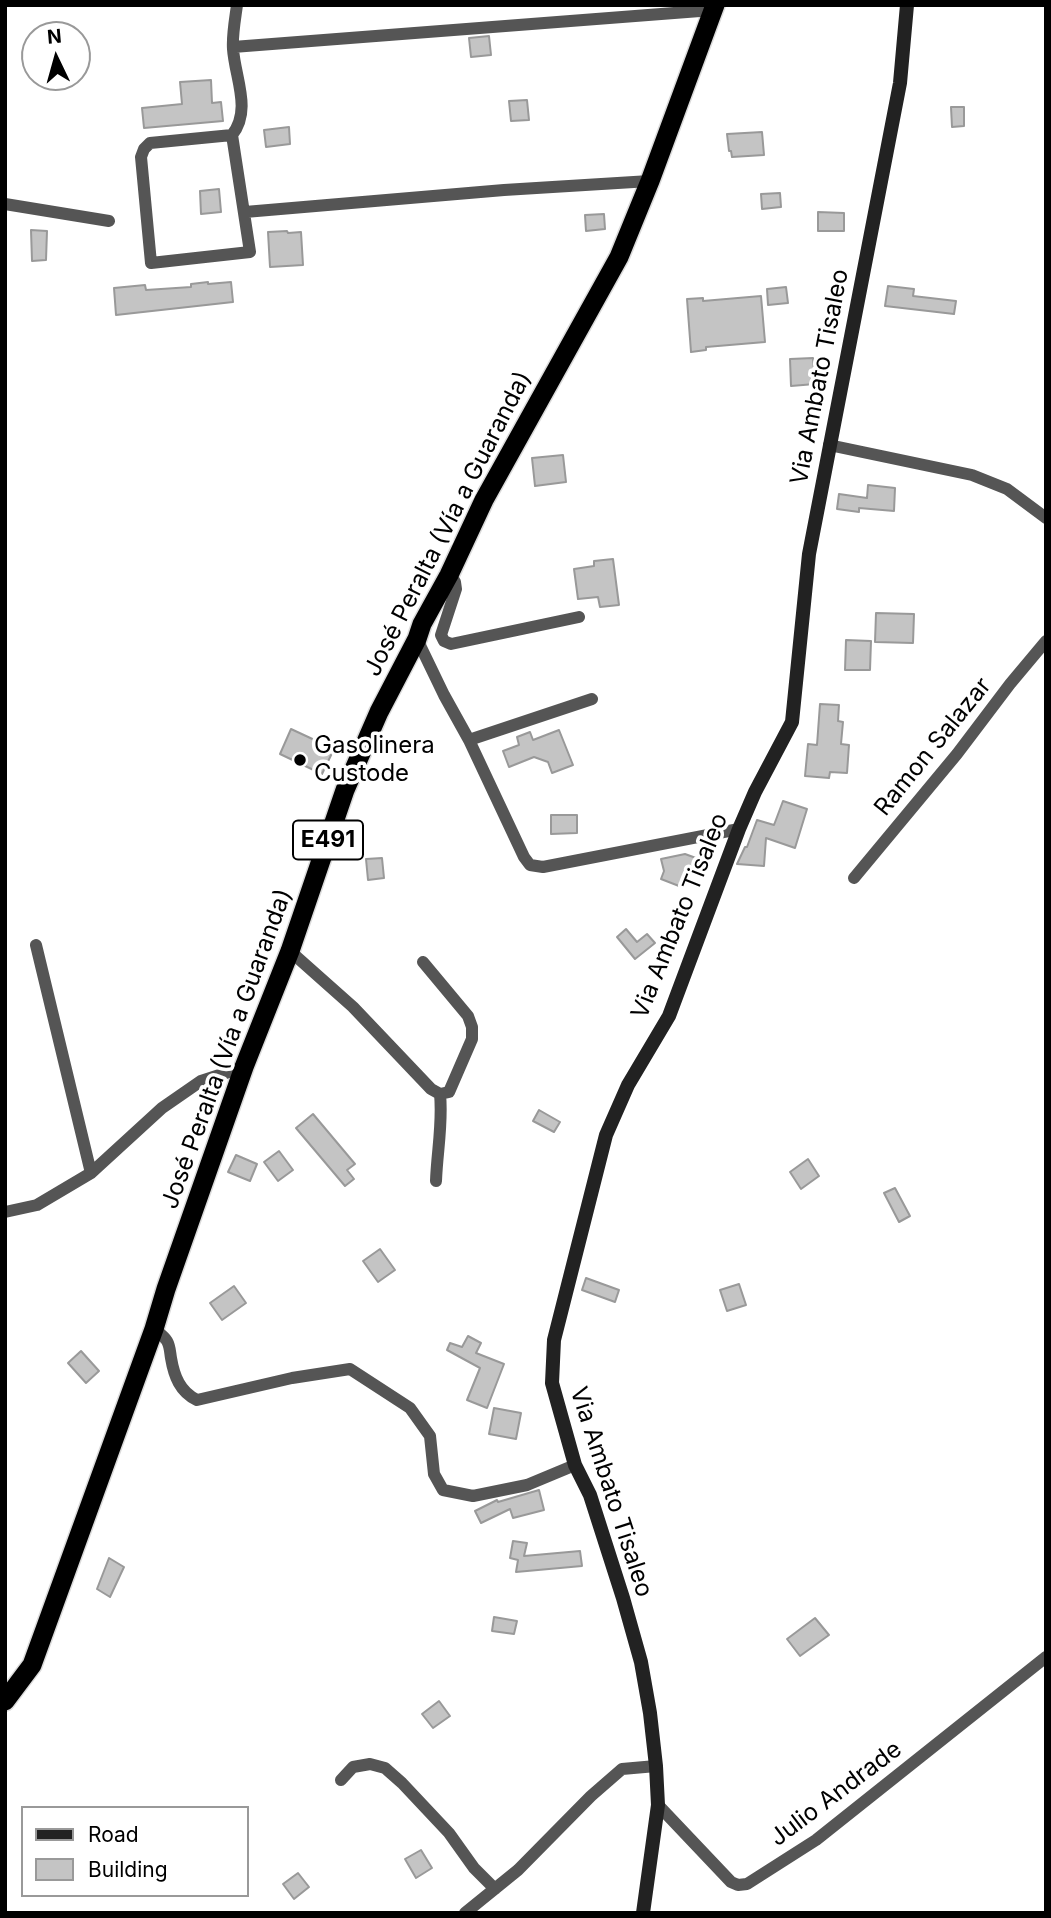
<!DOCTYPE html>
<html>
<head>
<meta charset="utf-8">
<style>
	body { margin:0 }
	#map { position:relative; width:1051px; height:1918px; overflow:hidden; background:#fff; font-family:Inter,sans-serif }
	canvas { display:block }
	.frame { position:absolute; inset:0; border:7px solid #000; pointer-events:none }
	.legend { position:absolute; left:21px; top:1806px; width:228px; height:91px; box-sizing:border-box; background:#fff; border:2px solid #999; margin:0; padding:9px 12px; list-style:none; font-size:21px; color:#000 }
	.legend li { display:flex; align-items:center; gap:14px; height:35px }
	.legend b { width:35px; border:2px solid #999 }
	.north { position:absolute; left:21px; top:21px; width:70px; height:70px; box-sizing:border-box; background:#fff; border:2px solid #999; border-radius:50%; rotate:355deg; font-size:19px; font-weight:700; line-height:28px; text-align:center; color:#000 }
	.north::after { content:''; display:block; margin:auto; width:24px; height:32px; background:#000; clip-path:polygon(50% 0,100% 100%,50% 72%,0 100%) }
</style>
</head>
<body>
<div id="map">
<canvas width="1051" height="1918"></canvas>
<div class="frame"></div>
<ul class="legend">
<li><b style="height:9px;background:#222"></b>Road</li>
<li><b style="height:19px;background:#c4c4c4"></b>Building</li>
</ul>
<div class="north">N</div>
</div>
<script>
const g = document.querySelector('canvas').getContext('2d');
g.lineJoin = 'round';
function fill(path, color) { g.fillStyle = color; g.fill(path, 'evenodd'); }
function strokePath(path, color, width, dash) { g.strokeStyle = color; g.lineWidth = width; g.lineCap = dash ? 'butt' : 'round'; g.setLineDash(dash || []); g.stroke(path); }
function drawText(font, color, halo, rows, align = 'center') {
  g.font = font + ' Inter,sans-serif'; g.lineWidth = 7; g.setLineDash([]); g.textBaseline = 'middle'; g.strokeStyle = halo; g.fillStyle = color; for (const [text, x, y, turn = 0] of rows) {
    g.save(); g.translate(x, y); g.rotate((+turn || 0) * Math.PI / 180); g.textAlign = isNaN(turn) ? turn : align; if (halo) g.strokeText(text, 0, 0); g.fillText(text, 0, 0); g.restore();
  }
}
const building = new Path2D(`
	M489 36 491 55 471 57 469 38Z
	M211 80 212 103 221 102 223 121 144 128 142 108 182 104 180 82Z
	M527 100 529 120 511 121 509 101Z
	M951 107H964V126L952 127Z
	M289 127 290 144 266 147 264 130Z
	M762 132 764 155 732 157 731 151H729L727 134Z
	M219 189 221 212 201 214 200 191Z
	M780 193 781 207 762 209 761 194Z
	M818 212 844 213V231H818Z
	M604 214 605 229 586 231 585 215Z
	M31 230 47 231 46 260 32 261Z
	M287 231 288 233 301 232 303 265 270 267 268 232Z
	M208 282V284L231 282 233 302 116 315 114 288 145 285 146 290 191 287V284Z
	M888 286 914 289 913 296 956 301 954 314 885 306Z
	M786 287 788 303 768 305 767 289Z
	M761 296 765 342 706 347V350L691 352 687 299 703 298V301Z
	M813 358 815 384 791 386 790 359Z
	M563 455 566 482 535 486 532 458Z
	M868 485 895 488 894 511 859 508V512L837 509 839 494 867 498Z
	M613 559 619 605 600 607 598 597 578 599 574 569 594 566V561Z
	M876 613 914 614 913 643 875 642Z
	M846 640 871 641 870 670H845Z
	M820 704 839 705 838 721 843 722 841 744 849 745 847 773 830 772 829 778 805 776 808 744 817 745Z
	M291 729 334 749 322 774 280 754Z
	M559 730 573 765 552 773 548 762 534 757 509 767 503 751 519 745 517 737 530 732 533 740Z
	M783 801 807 809 795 848 766 838 764 866 737 864 745 847H747L757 820 774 825Z
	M551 815H577V833L551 834Z
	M685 854 696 858 686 882 681 880 679 886 661 879 664 871 661 859Z
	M382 858 384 878 368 880 366 859Z
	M626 929 637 942 647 934 655 943 635 959 617 937Z
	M539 1110 560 1122 554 1132 533 1121Z
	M313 1114 355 1164 347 1170 354 1179 345 1186 296 1128Z
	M279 1151 293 1170 278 1181 264 1162Z
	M236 1155 257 1164 250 1181 228 1172Z
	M808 1159 819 1176 801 1189 790 1172Z
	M895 1188 910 1216 899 1222 884 1193Z
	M380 1249 395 1270 378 1282 363 1261Z
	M586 1278 619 1290 615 1302 582 1290Z
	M739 1284 746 1305 727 1311 720 1290Z
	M234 1286 246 1303 222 1320 210 1303Z
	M468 1336 481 1343 476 1353 504 1364 487 1408 467 1400 480 1368 447 1350 450 1343 462 1347Z
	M81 1351 99 1371 86 1383 68 1363Z
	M494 1408 521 1413 516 1439 489 1434Z
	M539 1490 544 1510 513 1518 510 1509 481 1523 475 1511 497 1500 498 1502Z
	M513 1541 527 1543 524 1556 580 1551 582 1566 516 1572 518 1560 510 1558Z
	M109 1558 124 1567 110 1597 97 1589Z
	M494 1617 517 1621 514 1634 492 1631Z
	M815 1618 829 1635 800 1656 787 1639Z
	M439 1701 450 1716 433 1728 422 1714Z
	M421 1850 432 1868 416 1878 405 1859Z
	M298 1873 309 1887 294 1899 283 1884Z`);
const minor = new Path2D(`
	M233 47 713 10
	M232 135 250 252 151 263 141 157 144 149 150 143Z
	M232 135C252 110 235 78 233 49 232 35 235 20 237 5
	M5 204 109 221
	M245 212 504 190 650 181
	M829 445 972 475 1007 489 1046 518
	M449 575 455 582 456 589 441 635 444 641 451 644 579 617
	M417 639 444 695 469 740 524 857 530 865 543 867 739 829
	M469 740 592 699
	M854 878 957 754 1010 684 1046 641
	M36 945 91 1173
	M290 951 353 1007 431 1089 440 1094 449 1092 472 1039V1027L468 1016 423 962
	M436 1181C437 1152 443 1123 440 1094
	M5 1212 37 1205 91 1173 162 1108 201 1081 244 1067
	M154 1329C159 1333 164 1336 167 1341 170 1346 170 1352 171 1358 174 1376 180 1392 197 1400L292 1378 350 1369 410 1408 430 1436 434 1474 443 1490 473 1496 527 1485 575 1465
	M341 1780 353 1767 370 1764 385 1768 402 1783 449 1833 474 1868 495 1889
	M658 1805 731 1882 738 1885 747 1884 816 1840 1046 1657
	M465 1913 518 1870 591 1796 622 1769 656 1766`);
const secondary = new Path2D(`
	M643 1913 658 1805 656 1766 650 1713 641 1662 623 1598 590 1495 575 1465 552 1383 554 1340 606 1135 628 1085 669 1016 739 829 755 792 792 722 809 554 900 83 907 5`);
const trunk = new Path2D(`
	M5 1701 32 1665 154 1329 166 1289 244 1067 290 951 345 790 379 712 417 639 422 624 449 575 484 500 619 257 650 181 715 5`);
const markers = [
	[300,760,7,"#000"]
];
const shields = [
	[328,840,70]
];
const shieldNames = [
	["E491",328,840]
];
const streetNames = [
	["Via Ambato Tisaleo",820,377,-79],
	["José Peralta (Vía a Guaranda)",448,524,-63],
	["Ramon Salazar",933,747,-51],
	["Via Ambato Tisaleo",680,916,-68],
	["José Peralta (Vía a Guaranda)",227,1049,-70],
	["Via Ambato Tisaleo",611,1492,72],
	["Julio Andrade",836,1794,-37]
];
const poiNames = [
	["Gasolinera",314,746],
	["Custode",314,774]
];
fill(building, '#c4c4c4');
strokePath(building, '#999', 2);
strokePath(trunk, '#dbdbdb', 22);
strokePath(minor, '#555', 12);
strokePath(secondary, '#222', 14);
strokePath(trunk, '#000', 19);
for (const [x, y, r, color] of markers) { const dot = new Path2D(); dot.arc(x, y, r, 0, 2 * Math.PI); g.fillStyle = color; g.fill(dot); strokePath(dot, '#fff', 2.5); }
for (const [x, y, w] of shields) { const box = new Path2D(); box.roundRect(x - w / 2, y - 19.5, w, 39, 5); g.fillStyle = '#fff'; g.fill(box); strokePath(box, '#000', 2); }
drawText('bold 23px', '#000', null, shieldNames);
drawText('24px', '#000', '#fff', streetNames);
drawText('24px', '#000', '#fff', poiNames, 'left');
</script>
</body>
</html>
